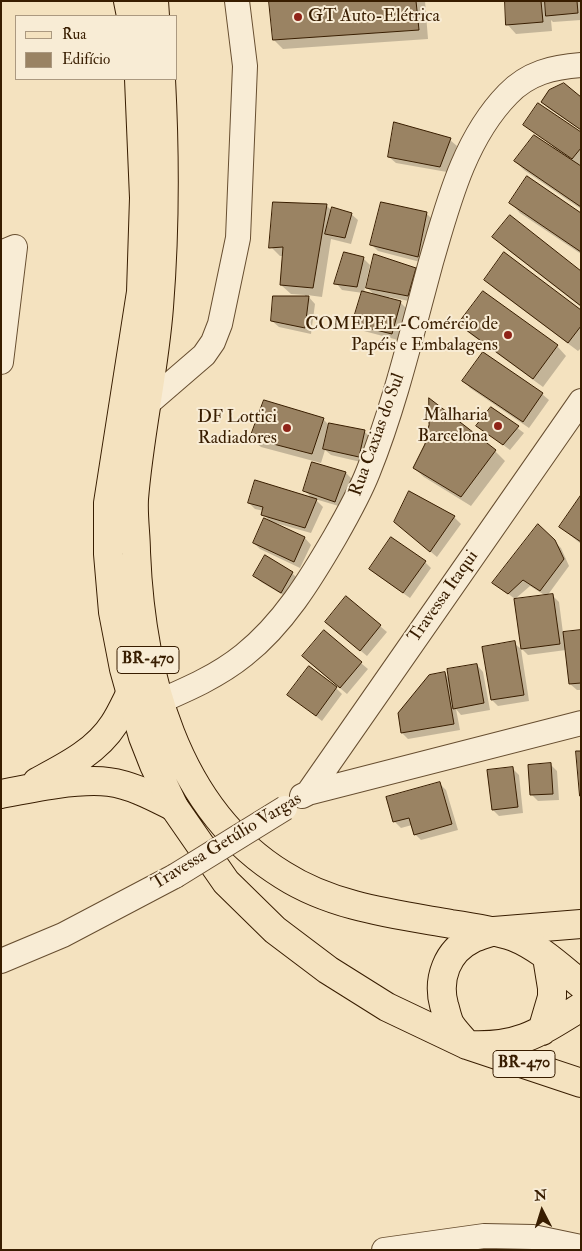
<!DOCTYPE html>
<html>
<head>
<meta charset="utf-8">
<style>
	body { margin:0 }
	#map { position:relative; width:582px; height:1251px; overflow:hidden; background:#f4e2bf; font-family:"IM FELL Double Pica",serif }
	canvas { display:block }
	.frame { position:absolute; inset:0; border:2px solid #381d00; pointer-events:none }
	.legend { position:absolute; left:15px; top:15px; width:162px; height:65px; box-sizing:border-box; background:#f8ecd5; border:1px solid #ab9980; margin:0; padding:6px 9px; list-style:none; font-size:15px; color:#381d00 }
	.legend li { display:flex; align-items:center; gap:10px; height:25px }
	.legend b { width:25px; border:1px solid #ab9980 }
	.north { position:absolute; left:517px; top:1186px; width:50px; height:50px; -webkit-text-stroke:4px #f8ecd5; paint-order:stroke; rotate:355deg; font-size:14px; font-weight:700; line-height:20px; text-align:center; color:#381d00 }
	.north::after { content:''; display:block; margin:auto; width:18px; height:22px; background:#381d00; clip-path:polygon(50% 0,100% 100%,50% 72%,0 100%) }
</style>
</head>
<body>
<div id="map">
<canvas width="582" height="1251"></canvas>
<div class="frame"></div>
<ul class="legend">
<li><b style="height:6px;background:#f4e2bf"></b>Rua</li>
<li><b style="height:14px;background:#9a8363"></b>Edifício</li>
</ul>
<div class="north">N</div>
</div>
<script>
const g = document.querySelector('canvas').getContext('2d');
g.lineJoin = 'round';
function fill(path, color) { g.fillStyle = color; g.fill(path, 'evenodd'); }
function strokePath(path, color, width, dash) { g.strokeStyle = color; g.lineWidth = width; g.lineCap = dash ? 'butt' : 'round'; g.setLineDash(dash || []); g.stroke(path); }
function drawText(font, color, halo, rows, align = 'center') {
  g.font = font + ' "IM FELL Double Pica",serif'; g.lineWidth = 4; g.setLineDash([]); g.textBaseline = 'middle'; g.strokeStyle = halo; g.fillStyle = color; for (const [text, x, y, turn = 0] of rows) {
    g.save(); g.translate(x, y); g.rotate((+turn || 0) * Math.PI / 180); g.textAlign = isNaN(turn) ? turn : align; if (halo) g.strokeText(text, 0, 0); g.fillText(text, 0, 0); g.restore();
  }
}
const shadow = new Path2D(`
	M270 1H425L428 39 283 49 274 40Z
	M506 1H581V20L553 22 551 20 552 31 516 34 507 24Z
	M581 98V130L548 108 542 102Z
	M395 123 450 140 457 146 447 172 396 163 389 157Z
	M525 125 581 134V163L578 166 581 168V209L524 170 515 161 551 148 553 146Z
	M511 203 581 215V254L520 213Z
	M326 205 332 211 351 214 358 220 351 244 331 239 322 297 307 295 315 304 311 334 279 327 272 321 305 297V295L291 294 281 285 284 256H280L271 247Z
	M426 213 433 220 424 263 378 251 371 244Z
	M494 237 581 272V307L503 246Z
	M363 258 370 265 364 292 375 295 367 288 415 269 422 276 414 302 389 297V299L400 302 407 309 398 340 360 330 354 324 363 293 342 290 336 283Z
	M486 279 581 311V348L578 351 495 289Z
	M460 324 557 346 566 356 543 387 469 333Z
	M464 381 542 394 549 400 529 428 470 388Z
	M430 401 495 451 505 461 471 506 424 477 414 468 426 444 430 425Z
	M492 409 524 433 510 450 478 426Z
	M323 419 329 425 364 431 371 438 365 463 331 455 325 450 321 463 261 447 251 438Z
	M346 473 352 479 342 507 315 499 323 507 311 533 272 522V523L305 538 311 545 300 568 260 549 254 543 271 522 263 514 264 511 255 509 249 503 313 499 305 491Z
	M409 493 454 517 461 524 437 557 402 528Z
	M581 497V544L560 527Z
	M538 526 561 548 569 566 547 596 552 595 559 602 563 633 581 631V690H577L570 684 566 650 528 655 522 649 546 596 530 586 515 599 494 583Z
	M265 557 292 573 299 580 288 598 261 582 254 575Z
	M425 562 431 568 410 598 377 575 370 569Z
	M347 598 387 632 367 656 333 628Z
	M324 632 368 669 347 694 310 663Z
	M514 643 521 649 529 701 498 706 492 700Z
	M477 665 483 672 490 710 461 715 456 709 460 730 408 739 402 733 444 673 450 679Z
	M336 688 342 694 322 721 289 695Z
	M551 765 557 771 559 800 538 801 532 795 530 766Z
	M513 769 519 775 523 813 499 816 493 810Z
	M439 783 446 790 458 830 421 840 415 834 412 825 401 828 394 821Z`);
const building = new Path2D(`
	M269 1H416L419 30 273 40Z
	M505 1H541L543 22 506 25Z
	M545 1H577L578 13 546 16Z
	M564 83 581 97V130L541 102 549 90Z
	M538 103 581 132V148L572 159 523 125Z
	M394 122 451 138 440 167 388 157Z
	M534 135 581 166V207L514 161Z
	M527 176 581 213V252L509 203Z
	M273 202 327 204 313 288 280 285 283 247 269 248Z
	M381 202 427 212 418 257 370 245Z
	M332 207 352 213 345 238 325 234Z
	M510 215 581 271V306L492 237Z
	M344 252 364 257 357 287 334 284Z
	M504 252 581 310V326L568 343 484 280Z
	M374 254 416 268 408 296 366 288Z
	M362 291 401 301 392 334 352 324Z
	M483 291 558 345 533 379 458 324Z
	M273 296H309L305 328 271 321Z
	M483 352 543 393 523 422 462 381Z
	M429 398 496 450 461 497 413 468 425 444 429 425Z
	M264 400 324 418 312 454 250 438Z
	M491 407 519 426 503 445 476 426Z
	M329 423 365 430 359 457 323 449Z
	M312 462 346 472 335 502 303 491Z
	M255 480 317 499 305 528 261 515 263 507 248 503Z
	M409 491 455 516 430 552 394 522Z
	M581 495V542L559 527Z
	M264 518 305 537 294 562 253 543Z
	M538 524 555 540 564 559 540 591 523 580 508 594 492 583Z
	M391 537 426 561 403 593 369 569Z
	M265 555 293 572 281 593 253 576Z
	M553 594 560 644 521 649 514 599Z
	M346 596 381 625 360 651 325 622Z
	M324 630 362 662 340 688 302 656Z
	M581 630V683L569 684 563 632Z
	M515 641 524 695 491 700 482 647Z
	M477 664 484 703 453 709 447 669Z
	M309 666 337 687 316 716 287 695Z
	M445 672 454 724 401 733 398 713 429 675Z
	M576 751H581V796H580Z
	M551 763 553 794 530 795 528 765Z
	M513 767 518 807 492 810 487 770Z
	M440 782 452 824 414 835 409 818 393 822 386 797Z`);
const minor = new Path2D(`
	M1 253 15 247 1 362
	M146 405 204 355 213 342 220 324 238 238 245 66 237 1
	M158 702C188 689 218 676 244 655 283 624 310 580 335 537 347 516 359 495 368 472 395 405 412 332 431 262 448 204 464 139 508 94 528 73 553 67 581 65
	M308 793 581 401
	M302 796 308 793 581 723
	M1 961 63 935 175 876
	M384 1250 484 1236 533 1237 581 1247`);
const major = new Path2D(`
	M37 782C65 767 96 752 114 724 120 715 125 704 130 694
	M1 794C31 788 80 778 109 782 132 785 154 797 174 807
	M494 931 581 924`);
const highway = new Path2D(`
	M128 1 131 16
	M154 1 155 16
	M139 79 144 198 141 292 108 503V554L113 612 124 669 143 737 154 765 174 807 226 882 275 930 328 970 387 1007 467 1045 581 1083
	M161 79C165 155 165 232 159 307 154 372 139 435 134 499 133 517 136 535 136 552 141 672 174 808 283 875 333 907 394 914 451 924 472 927 493 930 514 937 539 947 560 967 581 984
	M494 931C486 934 478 936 472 939 447 951 437 979 444 1005 446 1011 447 1018 450 1024 454 1031 462 1038 467 1045 518 1048 539 1033 581 1007
	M542 1031 552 997V988L547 957`);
const minorBridge = new Path2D(`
	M175 876 285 808`);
const markers = [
	[298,17,5,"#8f2418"],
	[508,335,5,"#8f2418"],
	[498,426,5,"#8f2418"],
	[287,428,5,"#8f2418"]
];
const shields = [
	[148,660,62],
	[524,1064,62]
];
const shieldNames = [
	["BR-470",148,660],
	["BR-470",524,1064]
];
const poiNames = [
	["GT Auto-Elétrica",308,17,"left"],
	["COMEPEL-Comércio de",498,325],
	["Papéis e Embalagens",498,346],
	["Malharia",488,416],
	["Barcelona",488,437],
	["DF Lottici",277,418],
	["Radiadores",277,439]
];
const streetNames = [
	["Rua Caxias do Sul",378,435,-70],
	["Travessa Itaqui",444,597,-55],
	["Travessa Getúlio Vargas",227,842,-31]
];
fill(shadow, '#0003');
fill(building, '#9a8363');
strokePath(building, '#381d00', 1);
strokePath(minor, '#674e30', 26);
strokePath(major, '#381d00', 30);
strokePath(highway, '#381d00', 30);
strokePath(minor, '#f8ecd5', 24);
strokePath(major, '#f4e2bf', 28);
strokePath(highway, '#f4e2bf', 28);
strokePath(minorBridge, '#674e30', 26, []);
strokePath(minorBridge, '#f8ecd5', 24);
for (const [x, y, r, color] of markers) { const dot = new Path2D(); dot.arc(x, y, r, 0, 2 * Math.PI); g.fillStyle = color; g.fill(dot); strokePath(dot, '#f8ecd5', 2); }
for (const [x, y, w] of shields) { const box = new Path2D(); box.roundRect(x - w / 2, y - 13.5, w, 27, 4); g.fillStyle = '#f8ecd5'; g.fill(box); strokePath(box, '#381d00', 1); }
drawText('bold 16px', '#381d00', null, shieldNames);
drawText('18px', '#381d00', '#f8ecd5', poiNames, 'right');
drawText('18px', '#381d00', '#f8ecd5', streetNames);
</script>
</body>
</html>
